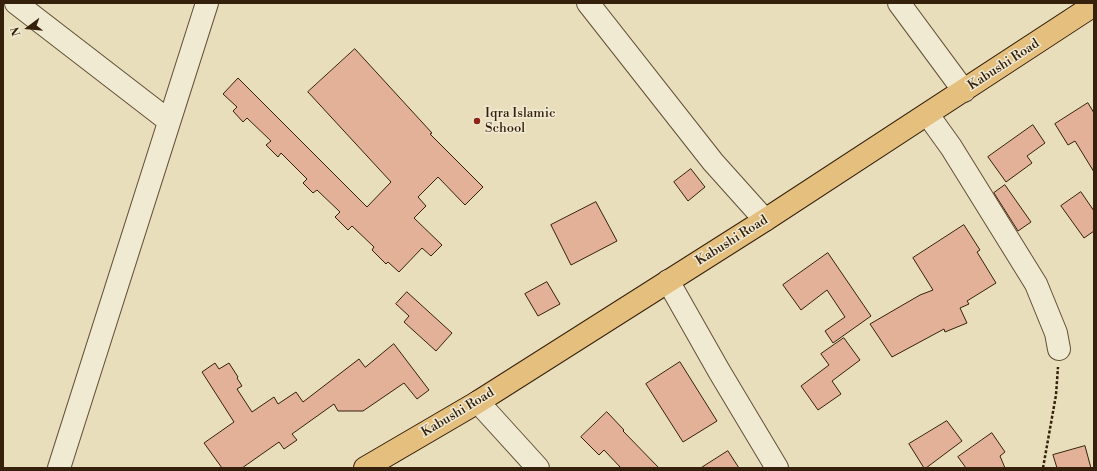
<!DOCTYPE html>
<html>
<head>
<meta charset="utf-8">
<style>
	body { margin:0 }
	#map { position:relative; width:1097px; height:471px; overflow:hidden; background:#e8debc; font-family:"Libre Bodoni",serif }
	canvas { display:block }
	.frame { position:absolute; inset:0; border:4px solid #35200b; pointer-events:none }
	.north { position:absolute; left:8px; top:8px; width:40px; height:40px; -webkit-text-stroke:3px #f0ead3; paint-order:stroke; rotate:254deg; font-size:11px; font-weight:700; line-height:16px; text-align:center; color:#35200b }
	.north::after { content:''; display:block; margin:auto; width:14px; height:18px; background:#35200b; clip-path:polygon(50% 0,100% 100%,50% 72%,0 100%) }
</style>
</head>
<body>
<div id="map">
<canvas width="1097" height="471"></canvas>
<div class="frame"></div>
<div class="north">N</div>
</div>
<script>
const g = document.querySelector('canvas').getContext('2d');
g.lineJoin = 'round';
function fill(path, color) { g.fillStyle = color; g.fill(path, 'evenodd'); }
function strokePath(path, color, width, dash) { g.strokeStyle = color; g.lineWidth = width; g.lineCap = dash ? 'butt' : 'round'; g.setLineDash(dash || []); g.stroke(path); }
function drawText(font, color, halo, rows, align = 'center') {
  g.font = font + ' "Libre Bodoni",serif'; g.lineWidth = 3; g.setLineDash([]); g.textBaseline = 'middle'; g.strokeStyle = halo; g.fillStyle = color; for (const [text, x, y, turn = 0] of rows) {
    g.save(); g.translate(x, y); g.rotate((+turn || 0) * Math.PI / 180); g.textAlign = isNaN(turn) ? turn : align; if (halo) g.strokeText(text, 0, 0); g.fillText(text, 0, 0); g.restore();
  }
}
const building = new Path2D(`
	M355 49 432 133 430 134 483 187 465 205 438 177 418 197 426 206 414 218 442 245 431 256 422 248 399 272 388 262 386 264 372 250 374 247 352 226 348 230 335 217 340 212 317 190 313 193 303 183 307 179 281 153 278 157 266 145 271 141 247 118 243 122 233 111 237 107 223 94 238 78 367 207 391 182 308 92Z
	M1088 103 1094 113V172L1075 141 1068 145 1055 124Z
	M1033 125 1045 143 1027 156 1032 163 1006 182 988 157Z
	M691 169 705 187 688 201 674 182Z
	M1005 185 1031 222 1018 231 994 193Z
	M1081 192 1094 211V231L1084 238 1061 206Z
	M596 202 617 241 571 265 551 225Z
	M964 225 980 250 977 252 996 283 967 301 969 304 960 308 967 323 945 332 944 329 892 357 870 324 920 295 933 290 913 258Z
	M828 253 871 316 833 343 825 331 845 317 827 290 801 310 783 285Z
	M547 282 560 304 538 316 525 294Z
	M407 292 452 333 436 351 404 322 409 316 396 304Z
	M844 338 860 360 832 381 841 394 818 410 801 386 829 365 821 354Z
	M394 344 429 390 417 399 404 383 363 411H338L334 404 292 434 297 440 284 449 279 442 242 468H222L204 443 234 422 202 372 215 363 219 369 229 363 238 377 237 378 242 386 237 389 252 412 274 397 278 404 296 392 303 402 359 359 365 367Z
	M680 362 717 421 683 442 646 384Z
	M607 412 624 430 623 431 659 468H621L604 450 599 455 581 437Z
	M947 421 962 441 926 468H924L909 444Z
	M992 433 1005 452 1000 456 1005 468H966L958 457Z
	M1085 446 1091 468H1057L1053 455Z
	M728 451 739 468H701Z`);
const path = new Path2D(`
	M1043 468 1056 395 1058 367`);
const minor = new Path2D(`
	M16 3 169 121
	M588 3 713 162 765 220
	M899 3 964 91
	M928 115 951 147 1036 284 1056 333 1059 349
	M668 281 719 371 777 468
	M478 402 538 468
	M59 468 207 3`);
const major = new Path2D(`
	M365 468 478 402 765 220 1094 5`);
const markers = [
	[477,121,4,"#8f2418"]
];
const streetNames = [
	["Kabushi Road",1004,65,-33],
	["Kabushi Road",732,241,-32],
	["Kabushi Road",458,413,-31]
];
const poiNames = [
	["Iqra Islamic",485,114],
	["School",485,129]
];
fill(building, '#e2b198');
strokePath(building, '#35200b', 1);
strokePath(minor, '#625037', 24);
strokePath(major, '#35200b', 24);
strokePath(path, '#35200b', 2.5, [3, 2]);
strokePath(minor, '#f0ead3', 22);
strokePath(major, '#e4bf7e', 22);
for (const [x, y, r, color] of markers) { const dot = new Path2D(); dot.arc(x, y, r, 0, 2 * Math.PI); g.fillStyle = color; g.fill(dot); strokePath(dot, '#f0ead3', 1.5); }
drawText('13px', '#35200b', '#f0ead3', streetNames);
drawText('13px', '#35200b', '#f0ead3', poiNames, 'left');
</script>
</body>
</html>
